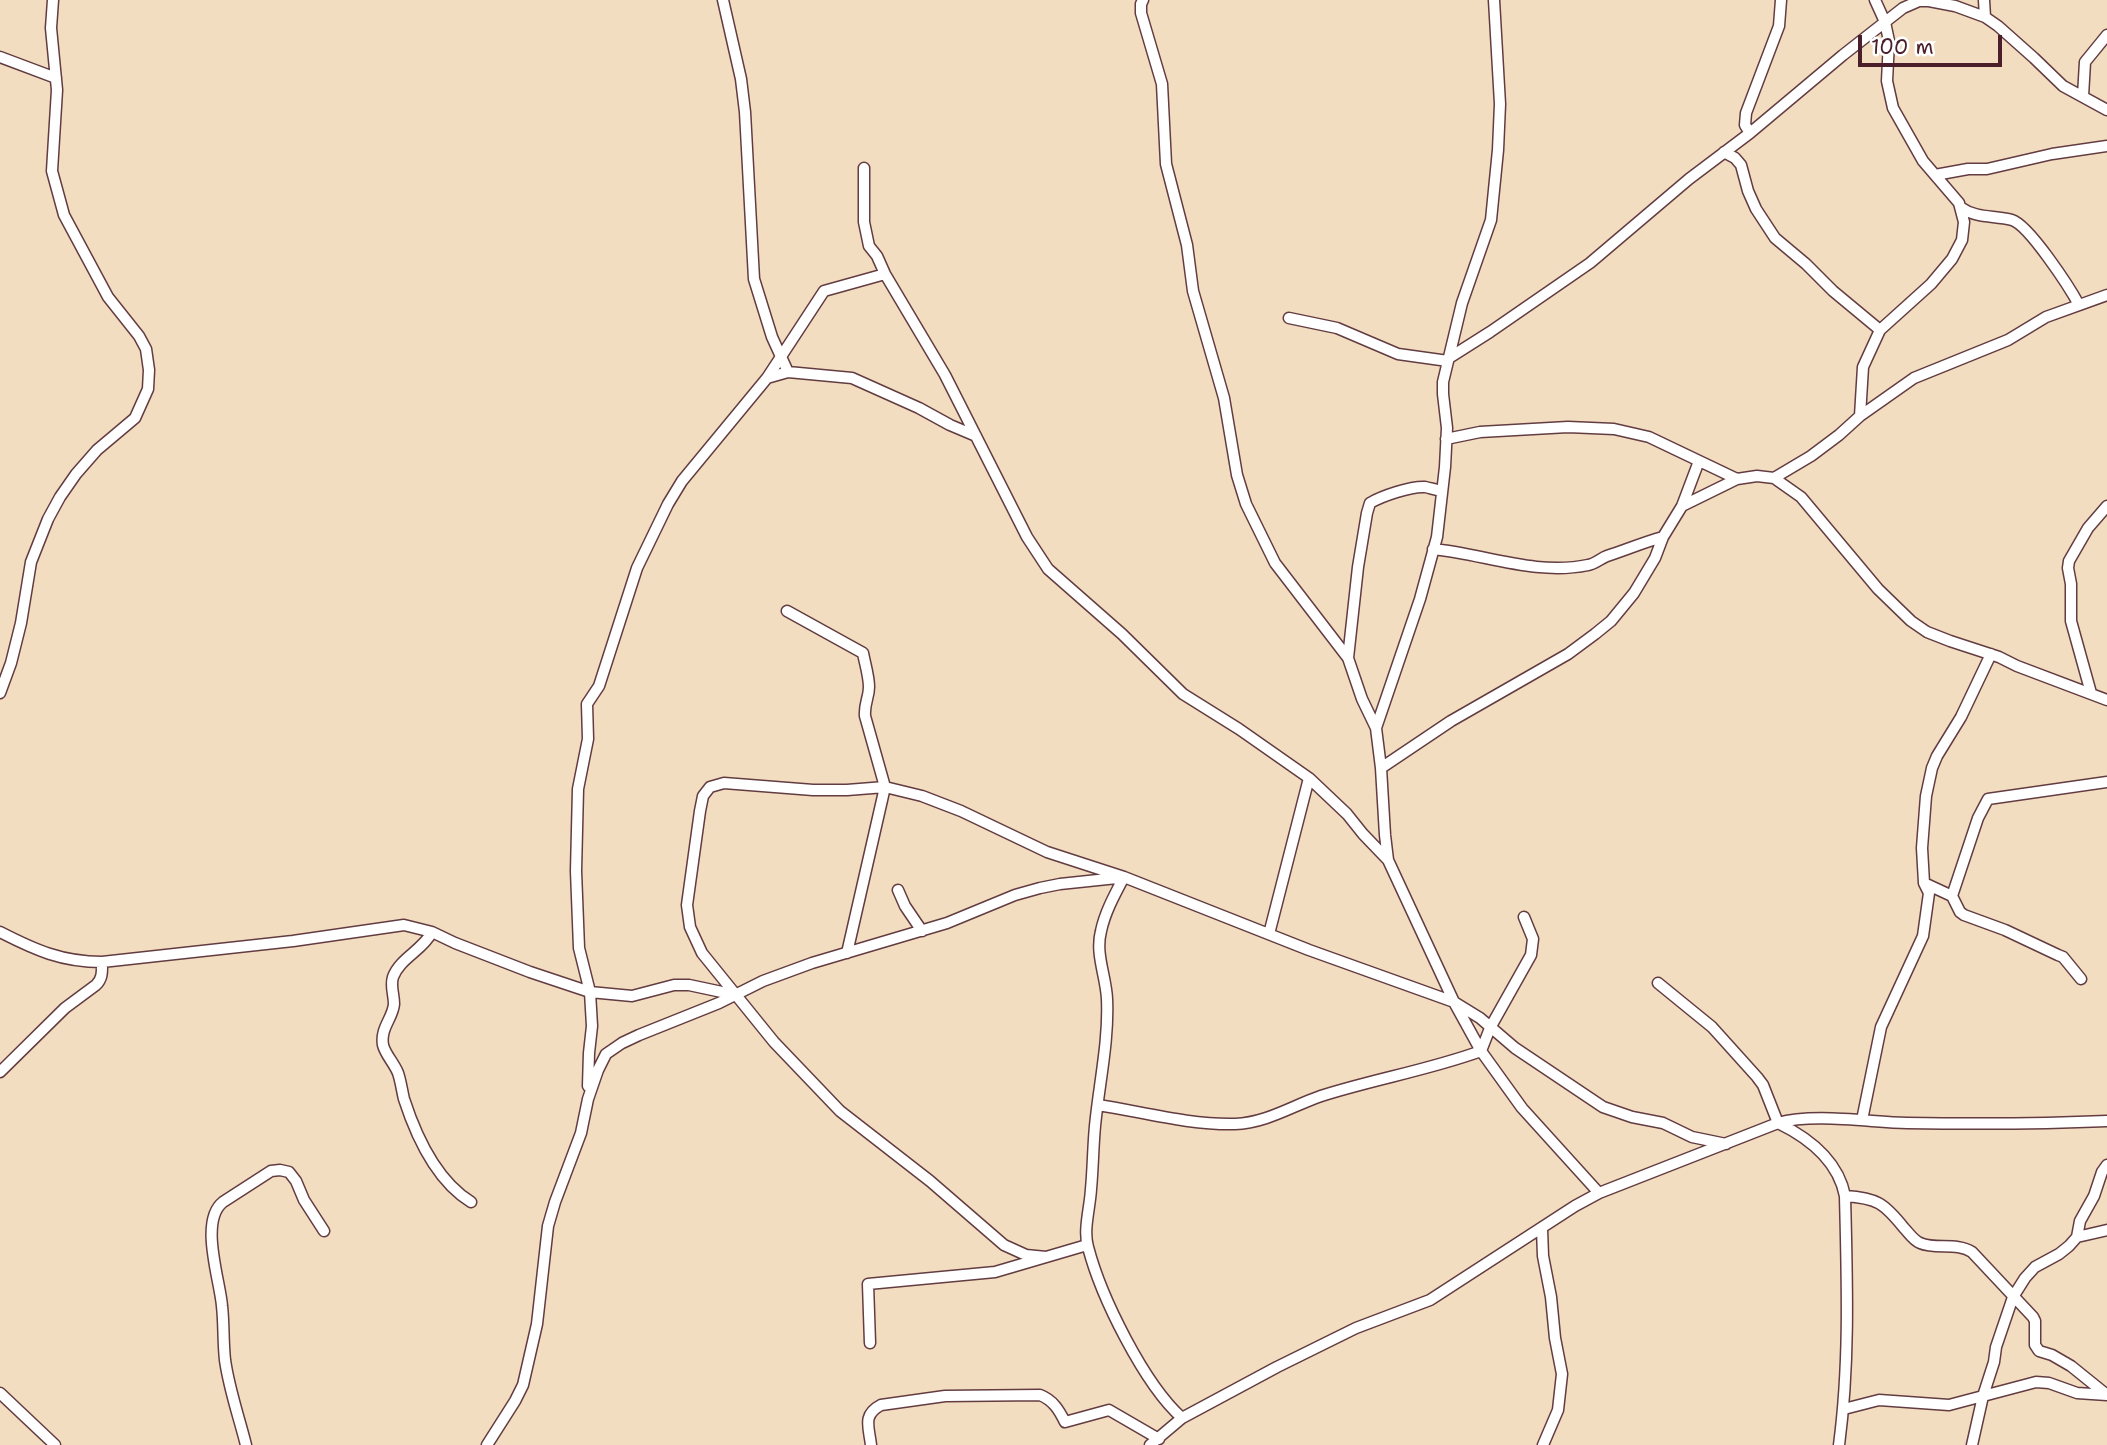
<!DOCTYPE html>
<html>
<head>
<meta charset="utf-8">
<style>
	body { margin:0 }
	#map { position:relative; width:2107px; height:1445px; overflow:hidden; background:#f3ddc0; font-family:"Shantell Sans",sans-serif }
	canvas { display:block }
	.scale { position:absolute; left:1858px; top:35px; width:144px; height:32px; box-sizing:border-box; border:4px solid #4a1f2b; border-top:0; padding-left:9px; font-size:21px; line-height:24px; white-space:nowrap; color:#4a1f2b; -webkit-text-stroke:5px #fff; paint-order:stroke }
</style>
</head>
<body>
<div id="map">
<canvas width="2107" height="1445"></canvas>
<div class="scale">100 m</div>
</div>
<script>
const g = document.querySelector('canvas').getContext('2d');
g.lineJoin = 'round';
function strokePath(path, color, width, dash) { g.strokeStyle = color; g.lineWidth = width; g.lineCap = dash ? 'butt' : 'round'; g.setLineDash(dash || []); g.stroke(path); }
const minor = new Path2D(`
	M723 0 741 79 745 112 754 279 772 337 788 372
	M1143 0 1141 4V13L1162 84 1166 164 1187 245 1193 291 1224 398 1237 475 1246 504 1275 563 1348 658 1362 699 1376 728 1381 768 1385 835 1388 860 1454 1002 1481 1051 1522 1108 1599 1193
	M1875 0 1885 22 1889 41 1887 81 1893 108 1923 161 1959 203 1964 222 1962 240 1952 259 1931 284 1880 330
	M1984 0 1985 17 1998 26 2034 58 2063 86 2107 110
	M0 57 56 78
	M2083 96 2085 62 2107 35
	M1750 133 1745 125 1746 113 1779 26 1781 0
	M1724 152 1735 158 1741 165 1748 191 1756 209 1775 238 1806 264 1833 291 1880 330 1863 367 1860 416
	M864 168V222L869 246 877 256 885 274 945 375 1027 537 1048 569 1122 634 1183 694 1239 729 1309 778 1347 814 1363 834 1387 859
	M1935 175 1968 169H1987L2052 154 2107 146
	M1960 207C1977 219 1994 215 2012 220 2029 225 2070 288 2079 305
	M1289 318 1337 328 1398 354 1448 361
	M1449 358 1490 332 1590 263 1689 179 1750 133 1843 55 1903 8 1919 1H1929L1955 6 1985 17
	M767 378 788 372 852 378 919 408 950 425 976 436
	M1446 439 1480 432 1568 427 1614 429 1649 437 1737 479 1757 476 1774 478 1801 497 1878 589 1911 621 1927 632 1950 641 1999 657 2017 666 2107 700
	M1774 478 1811 456 1839 435 1860 416 1914 378 2008 340 2046 317 2107 295
	M1682 506 1699 461
	M1433 549C1484 554 1536 576 1588 565 1595 564 1601 558 1607 556 1626 550 1644 542 1663 537
	M787 611 863 653C865 664 869 676 869 687 869 698 864 703 865 716L885 787 847 953
	M1348 658 1358 567 1367 513 1370 503C1382 496 1411 486 1425 487 1430 488 1436 490 1442 491
	M0 693 11 663 21 623 31 562 48 519 60 497 76 474 97 450 135 418 148 389 149 370 146 349 139 336 108 297 64 215 52 171 57 90 51 28 53 0
	M2091 693 2071 621V584L2068 568 2069 561 2088 528 2107 506
	M1376 728 1420 599 1437 537 1445 467 1447 428 1443 394V382L1462 303 1491 220 1498 150 1500 104 1494 0
	M1381 768 1451 721 1568 654 1595 634 1611 621 1634 593 1655 558 1663 537 1682 506 1737 479
	M1124 877C1115 894 1105 912 1101 931 1095 954 1106 976 1107 999 1109 1041 1099 1084 1095 1126 1093 1147 1093 1168 1091 1189 1090 1208 1083 1230 1088 1247 1101 1297 1144 1384 1182 1418
	M1924 883 1952 896 1960 912 1964 915 2005 930 2058 955 2063 957 2081 979
	M898 890 905 906 922 931
	M1952 896 1978 818 1988 799 2107 782
	M0 932C35 950 62 962 102 962L293 941 404 925 432 932 455 943 530 972 590 992 592 1026 589 1053 588 1086
	M432 932C423 950 400 958 393 977 390 986 394 994 394 1004 393 1018 380 1028 383 1045 385 1054 394 1063 398 1073 401 1082 402 1091 404 1099 416 1136 437 1181 471 1202
	M1269 934 1309 778
	M1658 983 1712 1027 1757 1077 1763 1085 1778 1123C1809 1138 1838 1160 1845 1196 1847 1279 1850 1362 1839 1445
	M736 995 689 985H674L632 996 590 992 579 948 576 871 578 789 588 739 587 704 599 686 637 568 668 504 682 481 767 378 824 291 885 274
	M0 1072 65 1008 96 985C103 978 102 971 102 962
	M1098 1105C1143 1112 1189 1125 1235 1124 1266 1123 1292 1106 1321 1096 1374 1079 1429 1070 1481 1051L1490 1028 1531 955 1533 939 1524 917
	M1862 1120 1881 1027 1923 936 1929 893 1924 883 1922 848 1926 796 1932 768 1937 756 1961 717 1991 654
	M1845 1196C1877 1198 1884 1203 1904 1228 1909 1233 1913 1240 1920 1243 1936 1250 1956 1242 1972 1252L2033 1317 2035 1321V1345L2039 1351 2052 1355 2071 1366 2107 1395
	M1542 1229 1543 1256 1551 1297 1555 1338 1562 1374 1558 1410 1543 1445
	M2077 1237 2107 1230
	M1046 1257 1026 1255 1004 1245 930 1181 840 1111 774 1042 702 953 690 927 687 905 700 811 703 796 710 787 724 783 813 790H847L885 787 922 796 961 811 1047 852 1124 877 1309 950 1454 1002 1480 1018 1515 1048 1603 1107 1632 1117 1663 1123 1692 1137 1726 1144
	M870 1343 868 1284 995 1272 1087 1245
	M0 1393 55 1445
	M1844 1409 1879 1400 1949 1405 2036 1382 2049 1383 2077 1393 2107 1395
	M246 1445C239 1417 229 1389 225 1360 223 1342 224 1324 222 1306 220 1280 199 1221 223 1202L271 1171 280 1170 289 1172 296 1181 304 1200 324 1231
	M487 1445 515 1401 523 1385 537 1324 548 1226 555 1202 581 1133 588 1099 598 1070 606 1054 622 1043 639 1035 719 1003 763 981 812 963 947 923 1015 895 1040 888 1060 884 1117 878
	M871 1445C869 1427 862 1415 881 1405L945 1396 1040 1395C1053 1400 1059 1410 1065 1422L1109 1410 1159 1439
	M1150 1445 1182 1418 1277 1367 1356 1328 1430 1300 1575 1206 1599 1193 1778 1123C1813 1113 1869 1122 1907 1123 1973 1124 2041 1124 2107 1121
	M1972 1445 1983 1396 1994 1362 1996 1347 2013 1297 2025 1278 2035 1267 2059 1254 2069 1246 2077 1237 2080 1221 2094 1196 2102 1172 2107 1165`);
strokePath(minor, '#633c41', 13);
strokePath(minor, '#fff', 10);
</script>
</body>
</html>
